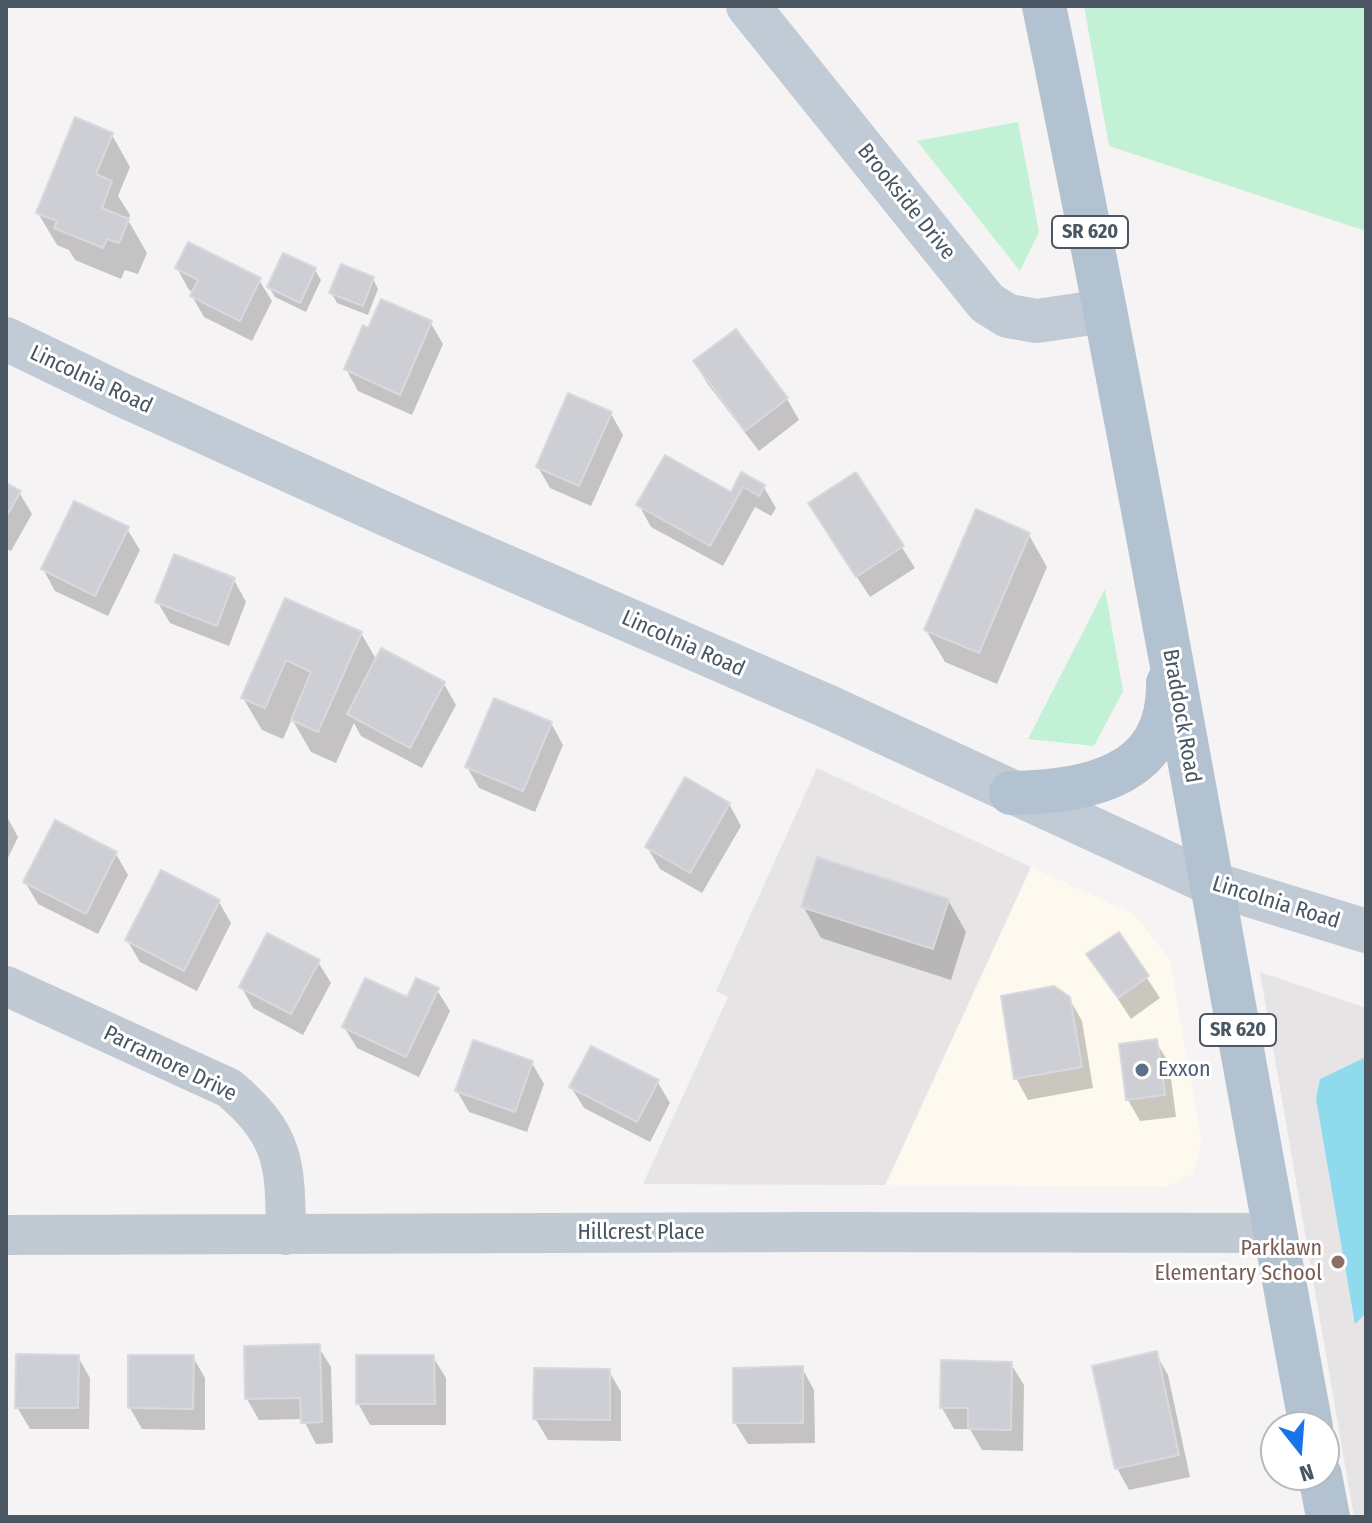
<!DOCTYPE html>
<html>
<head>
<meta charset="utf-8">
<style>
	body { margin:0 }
	#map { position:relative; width:1372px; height:1523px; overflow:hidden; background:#f5f3f3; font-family:"Fira Sans Condensed",sans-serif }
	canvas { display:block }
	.frame { position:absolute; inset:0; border:8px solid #4a5661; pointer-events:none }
	.north { position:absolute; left:1260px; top:1411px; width:80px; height:80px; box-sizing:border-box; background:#fff; border:2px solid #b7bbc0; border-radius:50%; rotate:163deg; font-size:22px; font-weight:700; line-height:32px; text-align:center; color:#4a5661 }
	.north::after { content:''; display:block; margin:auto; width:28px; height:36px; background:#1a73e8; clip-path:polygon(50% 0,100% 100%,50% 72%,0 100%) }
</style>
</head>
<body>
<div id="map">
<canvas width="1372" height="1523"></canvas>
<div class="frame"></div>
<div class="north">N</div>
</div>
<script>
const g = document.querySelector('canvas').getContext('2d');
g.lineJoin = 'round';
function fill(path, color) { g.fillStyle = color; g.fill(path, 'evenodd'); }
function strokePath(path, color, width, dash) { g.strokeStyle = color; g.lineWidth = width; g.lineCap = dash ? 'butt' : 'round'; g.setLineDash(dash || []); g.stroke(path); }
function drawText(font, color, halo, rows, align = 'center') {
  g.font = font + ' "Fira Sans Condensed",sans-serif'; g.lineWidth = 6; g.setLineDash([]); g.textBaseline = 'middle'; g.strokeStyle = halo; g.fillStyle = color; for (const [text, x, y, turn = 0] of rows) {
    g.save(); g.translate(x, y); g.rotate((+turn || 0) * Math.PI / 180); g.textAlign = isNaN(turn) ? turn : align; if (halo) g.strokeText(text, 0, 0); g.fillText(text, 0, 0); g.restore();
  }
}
const commercial = new Path2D(`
	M1031 867 1134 914 1170 960 1202 1143 1193 1174 1167 1187 886 1185Z`);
const education = new Path2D(`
	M817 768 1031 867 885 1185 643 1184 728 997 716 991Z
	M1260 972 1366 1008V1517H1354Z`);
const green = new Path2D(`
	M1084 6H1366V231L1109 146Z
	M1018 122 1039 232 1020 271 917 141Z
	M1105 589 1123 691 1094 746 1028 739Z`);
const water = new Path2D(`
	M1366 1057V1313L1355 1324 1316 1099 1320 1079Z`);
const shadow = new Path2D(`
	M112 135 130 167 118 196 130 215 128 220 147 253 138 274 125 270 121 279 75 260 69 250 57 245 38 213Z
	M177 268 259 280 272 301 252 341 204 317 192 296 194 292 189 290Z
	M315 270 321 280 306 312 275 297 269 287Z
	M373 279 378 289 368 315 337 303 331 292Z
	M430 322 443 344 412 415 358 391 346 369 369 331Z
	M735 331 787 399 799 420 759 451 707 383 695 362Z
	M611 414 623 435 591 506 550 488 538 467Z
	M855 474 915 568 870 597 823 525Z
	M742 475 763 486 776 508 771 516 755 507 723 566 651 527 639 505 732 494Z
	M6 485 19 492 32 514 11 551 6 549Z
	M127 529 140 550 108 616 55 591 43 569Z
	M1029 535 1047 567 997 684 945 662 926 630Z
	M234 580 246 602 229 646 170 623 157 601Z
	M286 601 361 633 377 661 444 684 456 705 422 768 361 736 354 723 336 763 311 752 292 719 283 739 262 730 243 698Z
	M551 723 563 745 535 812 479 788 467 767Z
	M729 804 741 826 702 893 660 869 647 847Z
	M6 815 18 837 6 862Z
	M116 854 128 875 98 934 38 904 25 882Z
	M948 900 966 932 951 980 821 938 803 906Z
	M219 902 231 923 197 991 140 962 127 940Z
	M1118 934 1160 998 1131 1019 1089 955Z
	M318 962 331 983 303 1035 253 1008 241 986Z
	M437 990 450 1011 419 1077 357 1048 344 1027Z
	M1069 998 1082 1021 1093 1088 1028 1100 1016 1078Z
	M1156 1042 1169 1063 1176 1117 1140 1121 1128 1100Z
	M532 1063 544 1084 527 1132 469 1112 457 1091Z
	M657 1081 670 1103 650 1142 584 1108 571 1087Z
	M318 1346 331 1367 333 1443 316 1444 303 1419 259 1420 247 1399Z
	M1156 1354 1168 1375 1190 1477 1129 1490 1117 1468Z
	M78 1357 90 1378 89 1429H30L17 1407Z
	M193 1357 205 1378V1430L142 1429 130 1408Z
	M433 1357 446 1378V1425H370L358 1403Z
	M1011 1364 1024 1385 1023 1451 982 1450 970 1429H954L942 1408Z
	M802 1368 814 1390 815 1443 748 1444 735 1423Z
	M609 1371 621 1392V1441L548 1440 535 1418Z`);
const building = new Path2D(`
	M75 117 113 133 96 174 112 181 102 208 129 219 119 243 107 239 103 248 54 228 57 221 36 213Z
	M188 242 261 278 240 321 190 296 198 280 175 268Z
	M283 253 316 268 300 303 267 287Z
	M341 264 374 277 363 306 329 293Z
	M381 299 432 321 400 395 344 369 363 325 368 328Z
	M736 329 788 398 745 431 693 361Z
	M568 393 612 412 579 486 536 467Z
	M665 455 731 492 741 472 765 485 759 496 743 487 710 546 636 505Z
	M856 472 904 546 856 577 808 503Z
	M6 483 21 491 6 517Z
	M74 501 129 527 95 596 41 569Z
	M976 509 1030 533 979 653 924 630Z
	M174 554 235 578 217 626 155 602Z
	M285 598 362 632 318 732 291 720 311 672 286 660 265 708 241 698Z
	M381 648 445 682 410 748 347 714Z
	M494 698 552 722 523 791 465 767Z
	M685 777 730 803 690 873 645 847Z
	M55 820 117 852 86 914 23 882Z
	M817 857 949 899 933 949 801 907Z
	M161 870 220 900 184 971 125 940Z
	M1119 932 1149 976 1118 998 1086 954Z
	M267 933 320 960 291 1014 239 987Z
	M365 978 407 997 416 978 439 988 406 1057 342 1027Z
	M1054 986 1070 997 1082 1067 1014 1079 1001 996Z
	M1157 1039 1165 1095 1126 1100 1119 1044Z
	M473 1040 533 1061 515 1112 455 1091Z
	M591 1046 659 1080 637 1122 569 1087Z
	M320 1344 322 1422 301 1423 300 1398 245 1399 244 1346Z
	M1157 1351 1179 1455 1115 1469 1092 1366Z
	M16 1354 79 1355 78 1408H15Z
	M128 1355H194L193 1409 128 1408Z
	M356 1355H434L435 1404H356Z
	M941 1360 1012 1362 1011 1430 968 1429V1408H940Z
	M803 1366V1423H733V1368Z
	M534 1368 610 1369V1420L533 1419Z`);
const street = new Path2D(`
	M6 986 229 1088C286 1136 285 1165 286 1235
	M6 1235 822 1232 1275 1233`);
const secondary = new Path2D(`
	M748 6 987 303 1008 316 1037 321 1105 311
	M6 339 120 394 412 526 831 708 1210 883 1366 931`);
const primary = new Path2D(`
	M1044 6C1142 478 1223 953 1311 1427
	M1011 793C1086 792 1170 777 1168 683
	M1320 1475 1328 1517`);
const markers = [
	[1142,1070,8,"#5c6f8a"],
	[1338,1262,8,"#8d6e63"]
];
const shields = [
	[1090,232,76],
	[1238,1030,76]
];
const shieldNames = [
	["SR 620",1090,232],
	["SR 620",1238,1030]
];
const streetNames = [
	["Brookside Drive",906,202,51],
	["Lincolnia Road",91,380,25],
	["Lincolnia Road",683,644,24],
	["Braddock Road",1181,716,80],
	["Lincolnia Road",1276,903,17],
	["Parramore Drive",170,1064,26],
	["Hillcrest Place",641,1233]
];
const serviceNames = [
	["Exxon",1158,1070]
];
const educationNames = [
	["Parklawn",1322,1249],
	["Elementary School",1322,1274]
];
fill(commercial, '#fdf9ef');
fill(education, '#e6e4e5');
fill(green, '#c3f1d5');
fill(water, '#90daee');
fill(shadow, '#0003');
fill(building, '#cdcfd5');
strokePath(building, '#d7d9de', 2);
strokePath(street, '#c1cad2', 40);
strokePath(secondary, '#c1cbd6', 44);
strokePath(primary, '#b3c2d1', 44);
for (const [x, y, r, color] of markers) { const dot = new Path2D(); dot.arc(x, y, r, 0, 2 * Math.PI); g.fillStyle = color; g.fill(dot); strokePath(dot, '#fff', 3); }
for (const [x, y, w] of shields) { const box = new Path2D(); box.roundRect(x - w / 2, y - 16, w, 32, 6); g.fillStyle = '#fff'; g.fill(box); strokePath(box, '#4a5661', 2); }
drawText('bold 20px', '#4a5661', null, shieldNames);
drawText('22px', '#4a5661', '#fff', streetNames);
drawText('22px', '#4e5e75', '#fff', serviceNames, 'left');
drawText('22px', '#785e54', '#fff', educationNames, 'right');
</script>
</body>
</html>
